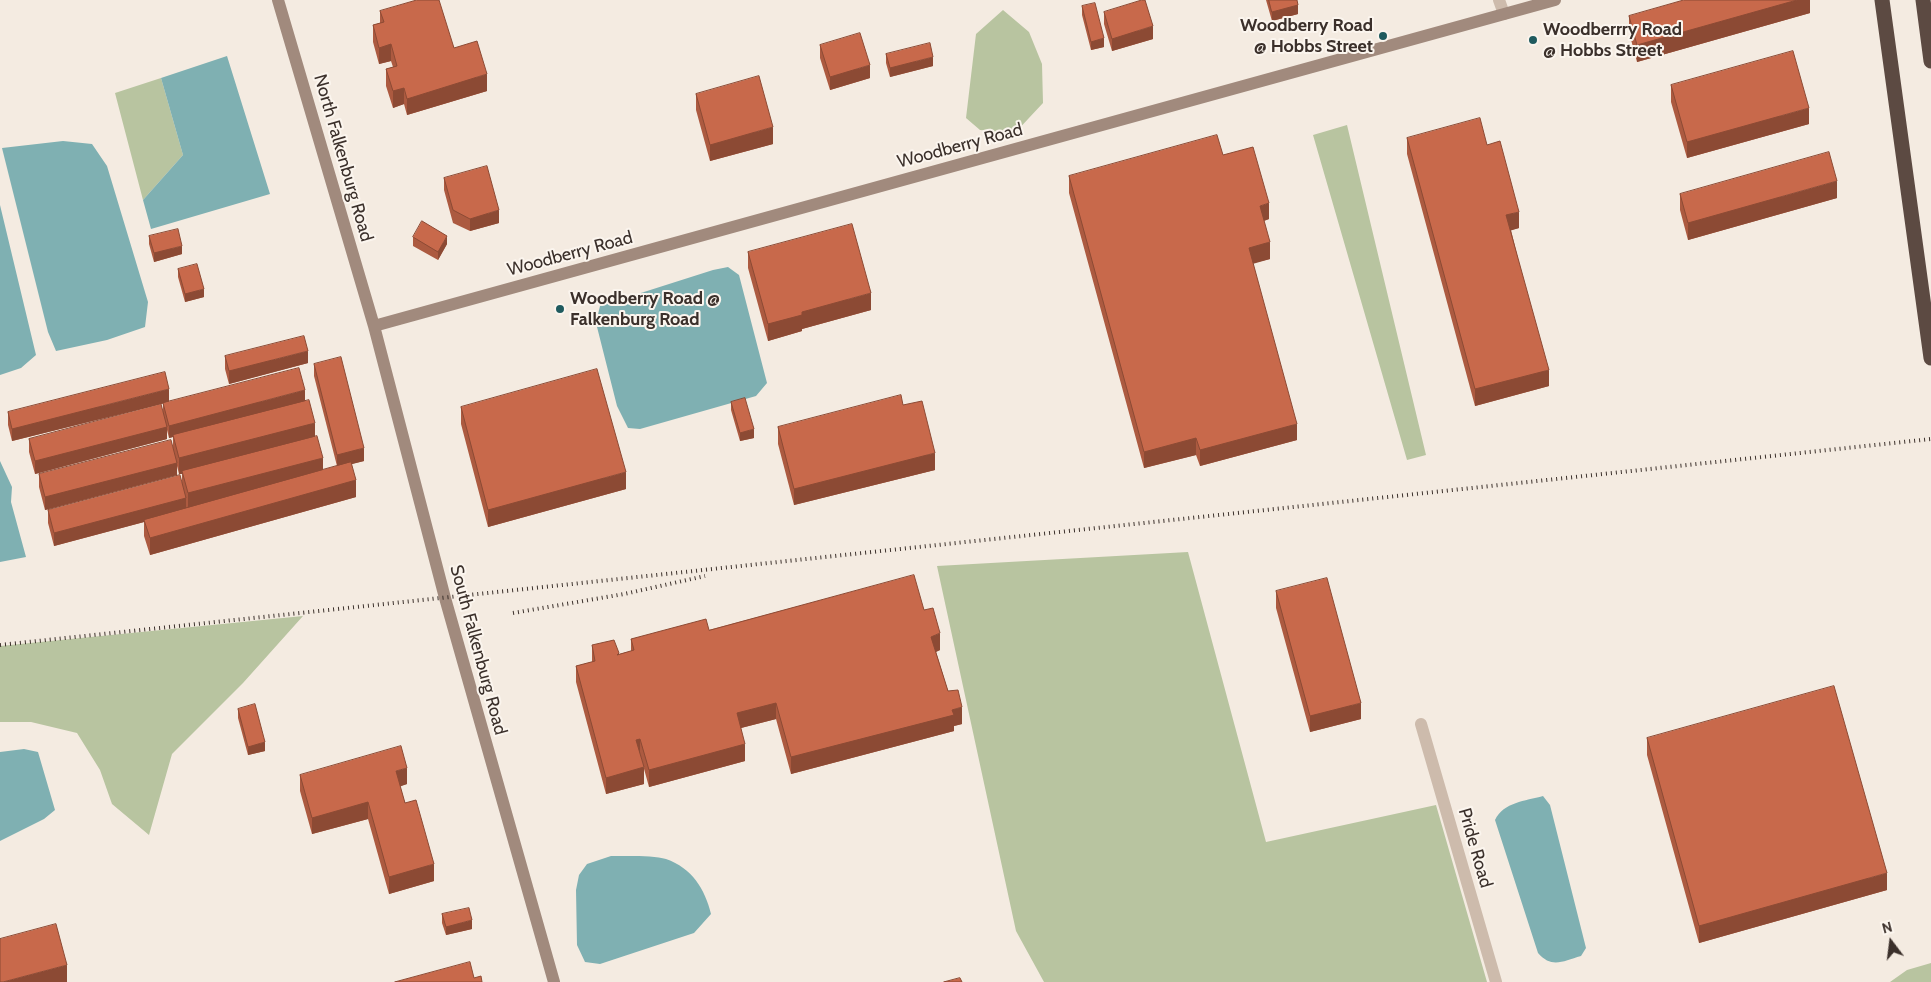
<!DOCTYPE html>
<html>
<head>
<meta charset="utf-8">
<style>
	body { margin:0 }
	#map { position:relative; width:1931px; height:982px; overflow:hidden; background:#f4ebe1; font-family:Cabin,sans-serif }
	canvas { display:block }
	.north { position:absolute; left:1866px; top:917px; width:50px; height:50px; -webkit-text-stroke:4px #fbf5ee; paint-order:stroke; rotate:345deg; font-size:14px; font-weight:700; line-height:20px; text-align:center; color:#3b302b }
	.north::after { content:''; display:block; margin:auto; width:18px; height:22px; background:#3b302b; clip-path:polygon(50% 0,100% 100%,50% 72%,0 100%) }
</style>
</head>
<body>
<div id="map">
<canvas width="1931" height="982"></canvas>
<div class="north">N</div>
</div>
<script>
const g = document.querySelector('canvas').getContext('2d');
g.lineJoin = 'round';
function fill(path, color) { g.fillStyle = color; g.fill(path, 'evenodd'); }
function strokePath(path, color, width, dash) { g.strokeStyle = color; g.lineWidth = width; g.lineCap = dash ? 'butt' : 'round'; g.setLineDash(dash || []); g.stroke(path); }
function drawText(font, color, halo, rows, align = 'center') {
  g.font = font + ' Cabin,sans-serif'; g.lineWidth = 4; g.setLineDash([]); g.textBaseline = 'middle'; g.strokeStyle = halo; g.fillStyle = color; for (const [text, x, y, turn = 0] of rows) {
    g.save(); g.translate(x, y); g.rotate((+turn || 0) * Math.PI / 180); g.textAlign = isNaN(turn) ? turn : align; if (halo) g.strokeText(text, 0, 0); g.fillText(text, 0, 0); g.restore();
  }
}
const green = new Path2D(`
	M1003 10 1029 32 1042 64 1043 103 1014 134 980 130 966 118 976 34Z
	M161 78 183 155 143 200 115 93Z
	M1347 125 1426 455 1407 460 1313 135Z
	M1188 552 1266 842 1436 805 1487 982H1044L1016 931 937 566Z
	M303 616 243 683 172 754 149 835 112 804 100 770 77 733 31 722H0V646Z
	M1931 963V982H1890L1907 970Z`);
const water = new Path2D(`
	M227 56 270 194 151 229 143 200 183 155 161 78Z
	M63 141 92 144 107 166 148 302 145 327 107 340 56 351 48 332 2 148Z
	M0 205 36 355 21 368 0 375Z
	M728 267 739 275 767 383 756 396 640 429 628 428 617 406 596 323 600 306 713 270Z
	M0 461 12 487 11 502 26 557 0 562Z
	M24 749 38 752 55 810 44 819 0 841V752Z
	M1543 796 1550 805 1586 948 1581 956C1563 961 1552 969 1538 953L1495 820C1504 802 1525 801 1543 796Z
	M611 856C625 856 654 855 666 859 692 868 705 889 711 914L694 933 600 964 585 962 577 945 576 890 579 875 587 864Z`);
const street = new Path2D(`
	M1499 0 1504 14
	M1421 724 1496 982`);
const secondary = new Path2D(`
	M278 0 374 326 445 598 554 982
	M374 326 1555 0`);
const highway = new Path2D(`
	M1882 0 1931 358
	M1923 0 1931 61`);
const rail = new Path2D(`
	M513 613 624 594 705 576
	M0 645 1931 439`);
const wall = new Path2D(`
	M1266 0H1297L1298 14 1272 21Z
	M1810 0V13L1637 62 1629 32V16Z
	M1082 6 1104 47 1091 50 1082 15Z
	M380 11 454 48 487 91 407 115 404 104 393 108 386 86V69L393 67 391 61 379 64 373 42V25L380 23Z
	M1104 12 1153 39 1112 51 1104 24Z
	M820 45 870 78 830 90 820 58Z
	M886 54 933 66 890 77 886 63Z
	M1671 85 1809 124 1687 158 1671 102Z
	M696 94 773 144 710 161 696 110Z
	M1407 138 1487 145 1519 228 1511 230 1549 386 1475 406 1407 154Z
	M1223 155 1269 219 1264 221 1270 259 1253 263 1297 440 1200 466 1196 455 1144 468 1069 193V176Z
	M444 178 499 223 470 231 453 223 444 190Z
	M1680 194 1837 198 1688 240 1680 210Z
	M149 236 182 254 154 262 149 244Z
	M413 237 447 244 438 260 413 246Z
	M748 252 871 310 802 329V331L768 341 748 268Z
	M178 269 204 297 185 302 178 277Z
	M225 356 308 363 229 384 225 369Z
	M314 364 364 461 351 464 356 497 150 555 144 536V522L54 546 48 523V510L182 484V474H179L177 466V475L45 510 39 487V474L173 448V437L169 438 167 430V439L35 474 29 452V439L163 413V403L305 401 323 470 337 466 314 376Z
	M169 402 12 441 8 425V412Z
	M731 402 754 438 740 441 731 410Z
	M903 405 935 470 794 505 778 444V427Z
	M461 407 626 489 488 527 461 424Z
	M1276 591 1361 719 1310 732 1276 608Z
	M924 610 940 650 936 652 948 691 962 724 954 726V731L791 774 776 719 741 728 745 761 649 787 641 758 644 784 606 794 576 682V666L592 662V645L619 654 631 651V639L709 630Z
	M238 709 265 751 248 755 238 718Z
	M1647 738 1887 890 1699 943 1647 755Z
	M300 775 407 784 400 786 405 803 434 881 389 894 368 819 312 834 300 791Z
	M442 914 472 929 446 935 442 923Z`);
const shadedWall = new Path2D(`
	M1797 0H1810V13L1637 62V45Z
	M1298 5V14L1272 21V12Z
	M1153 26V39L1112 51V39Z
	M1104 38V47L1091 50V42Z
	M391 44V61L379 64V48Z
	M933 57V66L890 77V68Z
	M870 65V78L830 90V77Z
	M487 74V91L407 115V99Z
	M404 88V104L393 108V91Z
	M1809 108V124L1687 158V142Z
	M773 127V144L710 161V145Z
	M1837 181V198L1688 240V223Z
	M1269 203V219L1260 222V206Z
	M499 210V223L470 231V219Z
	M1519 212V228L1506 232V215Z
	M447 236V244L438 260V252Z
	M1270 242V259L1249 265V248Z
	M182 246V254L154 262V253Z
	M204 289V297L185 302V294Z
	M871 293V310L802 329V331L768 341V324L802 312Z
	M308 351V363L229 384V371Z
	M1549 370V386L1475 406V389Z
	M169 389V402L12 441V429Z
	M305 390V403L173 435V437L169 438V426Z
	M315 423V439L182 471V474H179V458Z
	M1297 424V440L1200 466V450Z
	M167 427V439L35 474V461Z
	M754 429V438L740 441V433Z
	M1196 438V455L1144 468V452Z
	M364 448V461L337 468V455Z
	M935 453V470L794 505V489Z
	M323 458V475L188 510V493Z
	M177 463V475L45 510V497Z
	M626 472V489L488 527V510Z
	M356 480V497L150 555V538Z
	M186 498V511L144 520V522L54 546V533Z
	M940 633V650L931 654V637Z
	M776 703V719L737 729V713Z
	M1361 703V719L1310 732V716Z
	M962 707V724L954 726V731L791 774V757Z
	M640 739V756L636 740Z
	M265 742V751L248 755V747Z
	M745 744V761L649 787V770Z
	M644 767V784L606 794V778Z
	M407 768V784L396 788V771Z
	M368 802V819L312 834V818Z
	M434 864V881L389 894V877Z
	M1887 873V890L1699 943V926Z
	M472 920V929L446 935V927Z
	M67 965V982H3Z`);
const building = new Path2D(`
	M417 0H439L454 48 477 41 487 74 407 99 404 88 393 91 386 69 397 66 391 44 379 48 373 25 384 22 380 11Z
	M1142 0H1145L1153 26 1112 39 1104 12Z
	M1269 0H1297L1298 5 1272 12Z
	M1684 0H1797L1637 45 1629 16Z
	M1095 3 1104 38 1091 42 1082 6Z
	M860 33 870 65 830 77 820 45Z
	M930 43 933 57 890 68 886 54Z
	M1793 51 1809 108 1687 142 1671 85Z
	M759 76 773 127 710 145 696 94Z
	M1480 118 1487 145 1500 141 1519 212 1506 215 1549 370 1475 389 1407 138Z
	M1217 135 1223 155 1253 147 1269 203 1260 206 1270 242 1249 248 1297 424 1200 450 1196 438 1144 452 1069 176Z
	M1829 152 1837 181 1688 223 1680 194Z
	M487 166 499 210 470 219 453 210 444 178Z
	M422 221 447 236 438 252 413 237Z
	M852 224 871 293 802 312V315L768 324 748 252Z
	M178 229 182 246 154 253 149 236Z
	M197 264 204 289 185 294 178 269Z
	M304 336 308 351 229 371 225 356Z
	M341 357 364 448 337 455 314 364Z
	M299 368 305 390 169 426 163 403Z
	M597 369 626 472 488 510 461 407Z
	M165 372 169 389 12 429 8 412Z
	M901 395 903 405 922 401 935 453 794 489 778 427Z
	M745 398 754 429 740 433 731 402Z
	M309 400 315 423 179 458 173 435Z
	M161 404 167 427 35 461 29 439Z
	M317 436 323 458 188 493 182 471Z
	M171 440 177 463 45 497 39 474Z
	M351 462 356 480 150 538 144 520Z
	M180 475 186 498 54 533 48 510Z
	M914 575 924 610 933 608 940 633 931 637 948 691 958 690 962 707 952 710 954 715 791 757 776 703 737 713 745 744 649 770 640 739 636 740 644 767 606 778 576 666 595 661 592 645 614 640 619 653 617 655 634 650 631 639 706 619 709 630Z
	M1327 578 1361 703 1310 716 1276 591Z
	M1834 686 1887 873 1699 926 1647 738Z
	M255 704 265 742 248 747 238 709Z
	M401 746 407 768 396 771 405 803 416 800 434 864 389 877 368 802 312 818 300 775Z
	M469 908 472 920 446 927 442 914Z
	M56 924 67 965 3 982H0V939Z
	M470 962 474 978 481 976 482 982H395Z
	M960 978 962 982H944Z`);
const markers = [
	[1383,36,5,"#1f5a5e"],
	[1533,40,5,"#1f5a5e"],
	[560,309,5,"#1f5a5e"]
];
const poiNames = [
	["Woodberry Road",1373,26,"right"],
	["@ Hobbs Street",1373,47,"right"],
	["Woodberrry Road",1543,30],
	["@ Hobbs Street",1543,51],
	["Woodberry Road @",570,299],
	["Falkenburg Road",570,320]
];
const streetNames = [
	["Woodberry Road",960,146,-15],
	["North Falkenburg Road",343,158,74],
	["Woodberry Road",570,254,-15],
	["South Falkenburg Road",478,650,75],
	["Pride Road",1475,848,74]
];
fill(green, '#b8c4a0');
fill(water, '#7fb0b2');
strokePath(street, '#cdbbac', 12);
strokePath(secondary, '#a18a7d', 12);
strokePath(highway, '#5c4a42', 15);
strokePath(rail, '#3b302b', 4, [1, 4]);
fill(wall, '#ac5a40');
fill(shadedWall, '#8c4a34');
fill(building, '#c8694b');
strokePath(building, '#8c4a34', 1);
for (const [x, y, r, color] of markers) { const dot = new Path2D(); dot.arc(x, y, r, 0, 2 * Math.PI); g.fillStyle = color; g.fill(dot); strokePath(dot, '#fbf5ee', 2); }
drawText('bold 18px', '#3b302b', '#fbf5ee', poiNames, 'left');
drawText('18px', '#3b302b', '#fbf5ee', streetNames);
</script>
</body>
</html>
